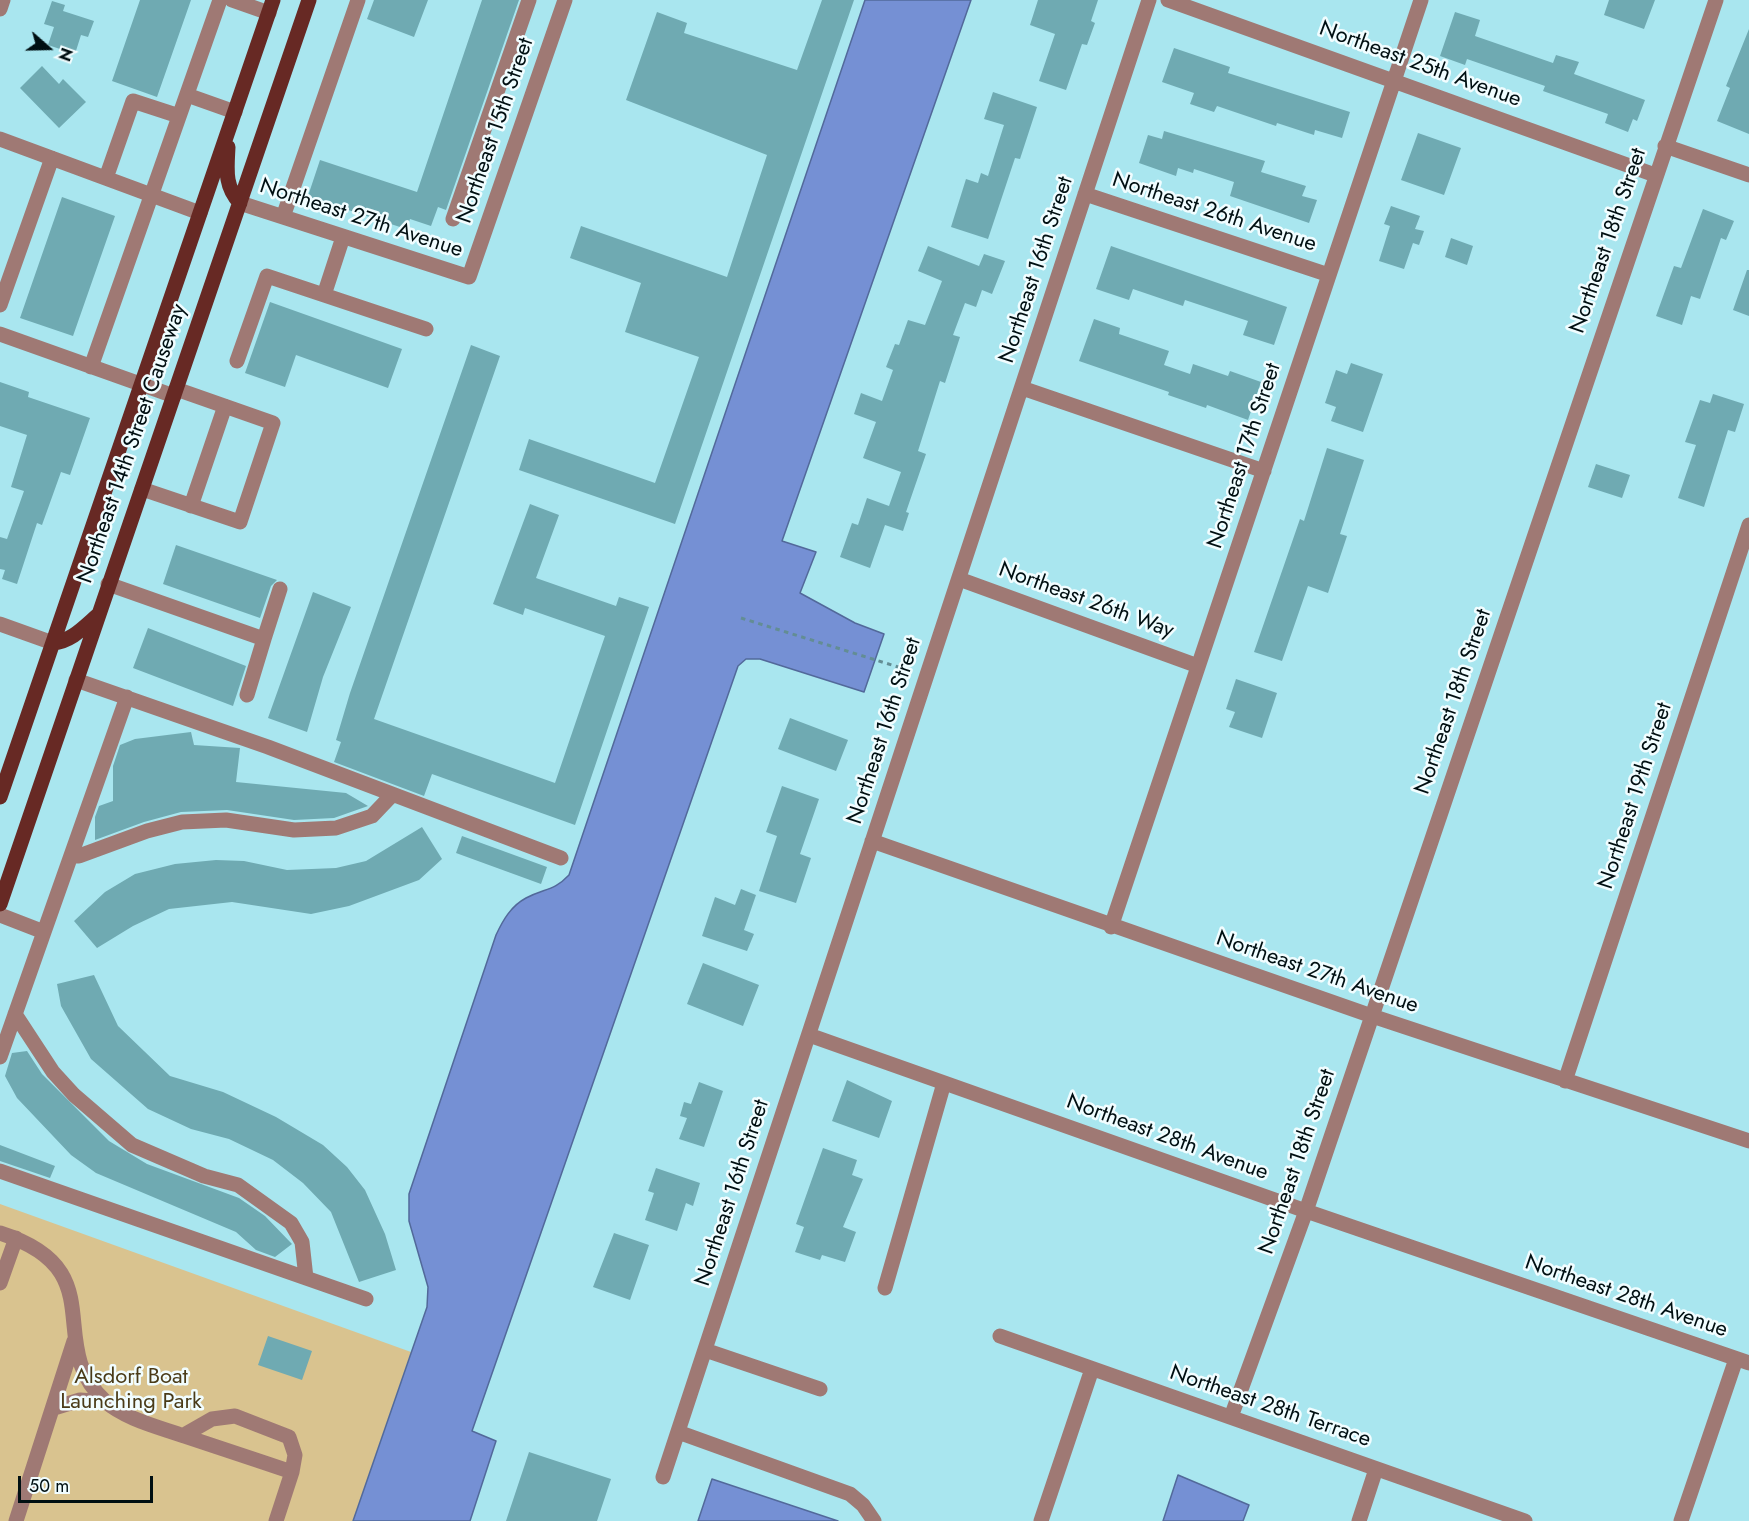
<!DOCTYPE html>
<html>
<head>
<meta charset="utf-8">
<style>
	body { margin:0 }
	#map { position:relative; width:1749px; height:1521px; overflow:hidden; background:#a9e6ef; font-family:Jost,sans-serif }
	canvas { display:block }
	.north { position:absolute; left:18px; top:18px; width:60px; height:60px; -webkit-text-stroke:4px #f1fdff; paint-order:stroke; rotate:110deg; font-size:16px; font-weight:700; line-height:24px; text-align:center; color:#000f12 }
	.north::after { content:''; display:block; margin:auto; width:21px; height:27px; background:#000f12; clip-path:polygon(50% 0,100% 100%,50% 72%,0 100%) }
	.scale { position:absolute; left:18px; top:1476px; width:135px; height:27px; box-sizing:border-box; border:3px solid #000f12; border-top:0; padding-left:8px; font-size:18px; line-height:21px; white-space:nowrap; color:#000f12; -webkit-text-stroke:4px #f1fdff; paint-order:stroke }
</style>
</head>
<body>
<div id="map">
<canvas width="1749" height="1521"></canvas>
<div class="north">N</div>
<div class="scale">50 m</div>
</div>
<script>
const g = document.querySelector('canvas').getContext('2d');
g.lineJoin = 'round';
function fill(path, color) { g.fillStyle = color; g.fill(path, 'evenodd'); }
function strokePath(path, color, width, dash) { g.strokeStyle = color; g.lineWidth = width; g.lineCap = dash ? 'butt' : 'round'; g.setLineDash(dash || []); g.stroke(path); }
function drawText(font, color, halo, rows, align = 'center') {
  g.font = font + ' Jost,sans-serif'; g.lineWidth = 5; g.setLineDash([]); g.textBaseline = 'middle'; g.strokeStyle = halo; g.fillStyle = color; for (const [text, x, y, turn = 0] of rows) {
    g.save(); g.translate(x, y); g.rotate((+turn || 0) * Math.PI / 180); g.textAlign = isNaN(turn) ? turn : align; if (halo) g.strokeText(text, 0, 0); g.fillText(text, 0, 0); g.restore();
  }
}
const green = new Path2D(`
	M0 1204 411 1352 353 1521H0Z`);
const water = new Path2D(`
	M865 0H971L782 541 816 552 800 593 855 623 884 634 864 692 760 659H746L738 666 472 1431 496 1441 470 1521H353L427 1307 428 1287 409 1221V1194L496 935C503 920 511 906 526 898 545 888 554 891 569 875Z
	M1178 1475 1249 1505 1243 1521H1163Z
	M712 1479 838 1521H698Z`);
const building = new Path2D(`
	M140 0H191L157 97 112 81Z
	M374 0H428L414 37 367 19Z
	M482 0H519L446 210 438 207 431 226 410 219 406 229 321 201 318 210 305 205 320 160 417 192Z
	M822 0H854L675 524 519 470 529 439 655 483 699 357 625 332 641 283 570 258 581 226 727 277 767 155 626 100 657 12 687 23 684 33 797 70Z
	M1038 0H1098L1091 21 1095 23 1087 45 1082 44 1066 90 1039 81 1055 34 1030 25Z
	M1609 0H1655L1644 29 1604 15Z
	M52 1 65 5 63 11 94 21 88 37 81 35 75 54 48 45 54 27 44 24Z
	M1455 12 1480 20 1475 36 1553 63 1556 55 1579 62 1574 74 1645 100 1637 121 1633 119 1628 132 1605 123 1608 114 1543 91 1545 86 1467 59 1465 65 1440 56Z
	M1749 29V134L1717 121 1730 88 1726 86Z
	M1174 48 1230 67 1228 73 1350 112 1342 138 1315 130 1314 135 1277 123 1276 126 1217 106 1214 112 1190 104 1194 93 1162 82Z
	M42 66 59 84 63 79 86 102 59 128 20 88Z
	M993 92 1037 107 1020 159 1015 158 988 239 951 227 966 179 978 183 981 173 988 176 1004 125 984 119Z
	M1164 131 1265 161 1261 172 1306 186 1302 196 1317 200 1309 223 1230 196 1234 182 1194 169 1193 173 1178 168 1176 176 1139 163 1148 135 1162 139Z
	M1418 133 1461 148 1444 195 1401 180Z
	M62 197 115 216 73 336 20 318Z
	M1391 206 1420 216 1415 229 1424 231 1419 245 1413 243 1404 269 1379 261 1390 226 1384 224Z
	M1703 209 1734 221 1726 240 1721 238 1700 299 1691 296 1682 325 1656 316 1674 266 1681 268Z
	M1451 238 1473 246 1467 265 1445 257Z
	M928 246 979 266 984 254 1005 261 992 294 982 290 976 307 965 303 953 335 960 337 945 383 940 381 918 451 926 454 906 512 909 513 903 531 885 525 870 568 840 557 852 523 858 525 867 498 889 506 901 472 863 458 876 422 854 414 861 393 882 401 893 370 886 367 895 344 899 345 908 320 925 325 942 281 918 271Z
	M1111 246 1287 307 1274 345 1243 335 1248 321 1185 300 1183 306 1133 289 1129 300 1096 289Z
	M1747 270H1749V316L1733 310Z
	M270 302 402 349 388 388 296 355 285 387 245 373Z
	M1094 319 1120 328 1119 334 1169 351 1164 365 1190 374 1193 364 1228 376 1230 371 1261 382 1248 420 1207 405 1206 408 1168 395 1169 392 1079 361Z
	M471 345 500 356 374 719 555 783 605 636 525 608 523 615 493 604 530 504 559 515 536 578 616 606 619 597 649 607 575 825 432 774 424 796 334 762 341 742 336 740 350 693Z
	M1351 363 1383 374 1363 432 1331 421 1336 407 1325 403 1336 370 1347 374Z
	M0 382 29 392 28 397 90 418 70 475 61 472 42 525 37 523 17 584 2 579 5 570 0 569V537L7 539 24 491 11 487 27 435 0 426Z
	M1713 394 1744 404 1735 432 1728 430 1704 507 1678 498 1696 445 1685 442 1700 400 1710 403Z
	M1327 448 1364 460 1340 534 1347 536 1328 593 1308 586 1282 661 1254 652 1300 519 1304 521Z
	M1596 464 1630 475 1622 498 1588 487Z
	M176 545 277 580 271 586 260 618 163 584Z
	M313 592 351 607 323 677 307 732 268 718Z
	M148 628 246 666 233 706 133 668Z
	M1236 679 1277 693 1262 738 1229 727 1235 712 1226 709Z
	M790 718 848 740 836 771 778 749Z
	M191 732 194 745 240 748 236 782 346 793 368 806 334 818 294 820 227 810 181 812 144 822 95 840V817L99 806 113 801V766L120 745 135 739Z
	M782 786 819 799 800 854 811 858 796 903 759 891 777 836 766 832Z
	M422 827 442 859 419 880 349 906 311 914 232 902 169 909 133 926 97 948 74 921 105 892 135 874 175 864 216 860 244 861 287 870 336 868 366 861Z
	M462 836 547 867 541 884 456 853Z
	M741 889 756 895 744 930 754 934 747 951 702 936 715 897 735 905Z
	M703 963 759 985 743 1026 687 1004Z
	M94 975 118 1026 170 1076 223 1092 276 1117 323 1145 347 1167 365 1190 385 1234 396 1270 359 1282 331 1212 303 1183 273 1160 229 1139 191 1129 148 1109 91 1059 61 1006 57 984Z
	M27 1051 42 1074 109 1141 147 1164 239 1198 265 1216 292 1244 275 1257 256 1250 236 1232 96 1173 71 1155 17 1098 5 1076 12 1053Z
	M847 1080 892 1101 879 1138 832 1121Z
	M699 1082 723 1091 704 1147 679 1139 687 1118 680 1116 684 1102 691 1104Z
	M0 1145 55 1166 50 1178 0 1161Z
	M823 1148 857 1160 852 1175 863 1179 843 1227 856 1232 845 1262 822 1255 820 1260 795 1252 804 1227 796 1224Z
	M656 1168 700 1183 693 1206 686 1203 677 1231 645 1220 654 1193 648 1191Z
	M614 1233 649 1245 630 1300 593 1287Z
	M268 1336 312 1351 302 1380 258 1365Z
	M529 1452 611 1479 597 1521H506Z`);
const path = new Path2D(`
	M741 618 911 671`);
const minor = new Path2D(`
	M232 0 269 13
	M1168 0 1655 175
	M0 9 3 0
	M187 95 235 112
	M0 139 200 213
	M1665 146 1749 175
	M106 178 133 101 179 116
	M1085 194 1329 275
	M240 203 469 277 565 0
	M283 217 358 0
	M453 219 529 0
	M343 237 324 295 426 329
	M0 305 52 158
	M0 334 174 396
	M237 361 267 276 324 295
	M91 367 220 0
	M1022 388 1264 471
	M142 489 240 522 273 423 176 389
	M191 506 225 406
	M959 579 1198 666
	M108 584 264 639 280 589
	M0 624 53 643
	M76 680 268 747 561 858
	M247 695 264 639
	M872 841 1372 1016 1749 1141
	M71 856H79L147 831 182 822 226 820 294 830 336 828 372 816 392 795
	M0 915 44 932 0 1057
	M1111 927 1421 0
	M44 932 127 697
	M15 1014 53 1072 74 1095 132 1145 204 1176 238 1185 291 1223 302 1242 306 1278
	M809 1035 1306 1211 1749 1363
	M1565 1081 1749 525
	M0 1171 366 1299
	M0 1233C116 1270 42 1343 105 1401 125 1419 159 1427 184 1436 221 1448 256 1460 292 1472L276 1521
	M0 1283 16 1238
	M885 1288 944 1083
	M1000 1336 1525 1521
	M705 1350 820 1389
	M54 1408 80 1400 107 1402
	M1231 1417 1306 1211 1716 0
	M678 1432 850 1494 863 1505 874 1521
	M184 1435 212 1419 235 1416 289 1437 295 1455 292 1472
	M663 1477 1149 0
	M16 1521 74 1341
	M1041 1521 1092 1369
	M1359 1521 1376 1469
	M1681 1521 1736 1359`);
const major = new Path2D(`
	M228 147C227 169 224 186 240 203
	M53 643C72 641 84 627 98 615
	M0 797 273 0
	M0 904 309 0`);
const streetNames = [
	["Northeast 25th Avenue",1420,65,20],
	["Northeast 15th Street",496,131,-71],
	["Northeast 26th Avenue",1214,213,18],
	["Northeast 27th Avenue",361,219,18],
	["Northeast 18th Street",1609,241,-71],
	["Northeast 16th Street",1037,270,-72],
	["Northeast 14th Street Causeway",133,444,-71],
	["Northeast 17th Street",1245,456,-72],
	["Northeast 26th Way",1086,601,20],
	["Northeast 18th Street",1454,702,-71],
	["Northeast 16th Street",885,731,-72],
	["Northeast 19th Street",1636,796,-72],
	["Northeast 27th Avenue",1317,973,19],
	["Northeast 28th Avenue",1167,1138,20],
	["Northeast 18th Street",1298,1162,-71],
	["Northeast 16th Street",733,1193,-72],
	["Northeast 28th Avenue",1626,1297,19],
	["Northeast 28th Terrace",1270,1407,19]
];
const parkNames = [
	["Alsdorf Boat",131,1378],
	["Launching Park",131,1403]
];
fill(green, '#d9c38f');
fill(water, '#7590d4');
strokePath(water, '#52699a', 1.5);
fill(building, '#6faab2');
strokePath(path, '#638d94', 3, [4.5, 4.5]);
strokePath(minor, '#9f7974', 15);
strokePath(major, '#672924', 15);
drawText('22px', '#000f12', '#f1fdff', streetNames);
drawText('22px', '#4a3b18', '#f1fdff', parkNames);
</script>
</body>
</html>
